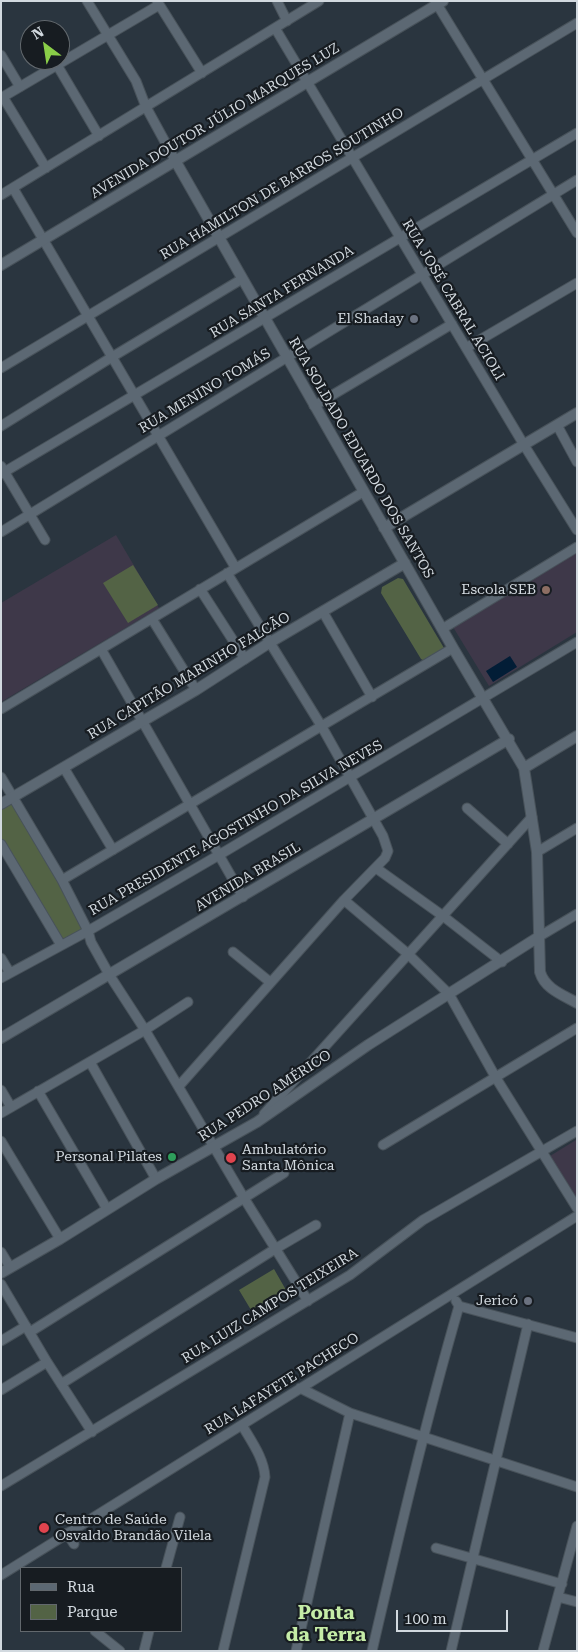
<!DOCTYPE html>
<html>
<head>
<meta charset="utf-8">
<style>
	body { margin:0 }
	#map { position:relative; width:578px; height:1652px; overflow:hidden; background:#2a353f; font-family:"Roboto Serif",serif }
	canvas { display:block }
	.frame { position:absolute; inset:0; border:2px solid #d2d9df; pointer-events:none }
	.legend { position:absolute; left:20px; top:1567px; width:162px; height:65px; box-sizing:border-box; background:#171c21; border:1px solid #62686d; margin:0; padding:6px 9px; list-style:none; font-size:15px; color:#d2d9df }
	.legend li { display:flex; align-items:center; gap:10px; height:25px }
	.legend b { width:25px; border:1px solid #62686d }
	.north { position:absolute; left:20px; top:20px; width:50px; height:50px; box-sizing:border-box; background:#171c21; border:1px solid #62686d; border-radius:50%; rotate:329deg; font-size:14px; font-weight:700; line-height:20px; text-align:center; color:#d2d9df }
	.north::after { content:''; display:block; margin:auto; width:18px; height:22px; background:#8ace48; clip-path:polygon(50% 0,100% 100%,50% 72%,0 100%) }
	.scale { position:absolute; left:396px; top:1610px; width:112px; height:22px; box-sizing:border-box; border:2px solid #d2d9df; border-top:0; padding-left:6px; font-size:15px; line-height:18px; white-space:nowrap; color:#d2d9df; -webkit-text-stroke:4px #171c21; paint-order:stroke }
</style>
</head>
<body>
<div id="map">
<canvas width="578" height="1652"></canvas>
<div class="frame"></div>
<ul class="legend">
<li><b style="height:6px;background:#5c6873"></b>Rua</li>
<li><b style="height:14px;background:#536345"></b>Parque</li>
</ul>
<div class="north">N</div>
<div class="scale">100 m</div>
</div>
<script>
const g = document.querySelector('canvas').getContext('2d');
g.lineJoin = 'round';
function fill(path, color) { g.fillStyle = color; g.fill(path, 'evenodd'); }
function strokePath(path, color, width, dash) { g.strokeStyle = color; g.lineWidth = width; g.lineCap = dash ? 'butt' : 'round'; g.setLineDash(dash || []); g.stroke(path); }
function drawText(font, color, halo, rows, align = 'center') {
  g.font = font + ' "Roboto Serif",serif'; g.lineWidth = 4.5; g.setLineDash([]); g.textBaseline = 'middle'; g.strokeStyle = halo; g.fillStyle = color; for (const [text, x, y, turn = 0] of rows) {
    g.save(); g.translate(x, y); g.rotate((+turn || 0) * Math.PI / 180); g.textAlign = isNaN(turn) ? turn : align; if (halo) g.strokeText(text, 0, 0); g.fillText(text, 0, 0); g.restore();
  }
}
const industrial = new Path2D(`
	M116 535 159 608 1 702V603Z
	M577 552V632L489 686 453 627Z
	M576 1140 577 1141V1199L550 1156Z`);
const green = new Path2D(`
	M133 565 158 605 128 623 103 583Z
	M398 578 403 579 444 648 441 653 426 662 421 659 381 593 382 587Z
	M13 797 88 931 61 945 1 844V804Z
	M274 1269 286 1290 251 1310 239 1290Z`);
const water = new Path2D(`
	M510 656 517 667 493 682 486 671Z`);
const minor = new Path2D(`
	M87 1 136 81 146 107 176 162
	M157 1 202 73
	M277 1 287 21
	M435 1 577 233
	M275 28 524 445 577 530
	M1 55 20 87
	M57 65 99 136
	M3 97 46 168
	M1 98 159 5
	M13 188 235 567
	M1 195 319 1
	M466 348 577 283
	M1 368 577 23
	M314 406 452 324
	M557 425 577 462
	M1 426 112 357 242 279
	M1 466 45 540
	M1 474 577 133
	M1 532 577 180
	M200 589 245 659
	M323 612 372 697
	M152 619 196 690
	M442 629 577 547
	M101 649 243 897
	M1 709 363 492
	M64 768 113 850
	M1 777 62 880 88 931 91 942 110 976 145 1030 244 1198 308 1301
	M467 808 508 844
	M1 844 61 945
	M537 852 577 828
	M376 868 443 916 502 962
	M62 880 453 648
	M344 900 408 954 449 994 496 1078 577 1208
	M540 936 577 914
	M233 952 270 982
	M1 958 10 973
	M1 978 88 931 219 855 577 642
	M90 1062 156 1179
	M179 1086 344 900 385 858 388 851 383 836 322 727 227 573
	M1 1090 11 1107
	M38 1091 107 1209
	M1 1113 145 1030 188 1002
	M264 1114 532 817
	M1 1141 60 1239
	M383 1145 577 1028
	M1 1252 10 1267
	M1 1284 47 1362 92 1432
	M456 1301 459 1306 577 1338
	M30 1332 284 1173
	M1 1341 26 1326
	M61 1384 275 1249 316 1225
	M300 1388 350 1413 577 1487
	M1 1390 47 1362
	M1 1486 350 1275 423 1220 577 1131
	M67 1533 74 1544
	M436 1548 562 1584
	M166 1568 180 1517
	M1 1575 577 1216
	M558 1597 577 1602
	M95 1631 120 1651
	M144 1651 149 1631
	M223 1651 265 1477C264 1458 251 1441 242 1425
	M296 1651 350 1413
	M372 1651C399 1535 426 1420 459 1306
	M451 1651 528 1324
	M543 1651 577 1526`);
const tertiary = new Path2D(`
	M176 162 453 648 524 768 537 852 540 972C545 989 563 995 577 1003
	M1 265 443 1
	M384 528 577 413
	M524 768 577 736
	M1 804 196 690 269 643 405 563
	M1 1038 509 739
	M1 1273 60 1239 156 1179 257 1122 368 1045 540 936`);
const markers = [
	[414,319,5,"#6b7280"],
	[546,590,5,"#8d6e63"],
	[172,1157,5,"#2e9e5b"],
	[231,1158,6,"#e0444e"],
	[528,1301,5,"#6b7280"],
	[44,1528,6,"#e0444e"]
];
const streetNames = [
	["AVENIDA DOUTOR JÚLIO MARQUES LUZ",215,121,-31],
	["RUA HAMILTON DE BARROS SOUTINHO",282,184,-31],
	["RUA SANTA FERNANDA",282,292,-31],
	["RUA JOSÉ CABRAL ACIOLI",453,300,59],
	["RUA MENINO TOMÁS",205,391,-31],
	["RUA SOLDADO EDUARDO DOS SANTOS",361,458,60],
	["RUA CAPITÃO MARINHO FALCÃO",189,676,-31],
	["RUA PRESIDENTE AGOSTINHO DA SILVA NEVES",236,828,-30],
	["AVENIDA BRASIL",248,877,-31],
	["RUA PEDRO AMÉRICO",265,1096,-33],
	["RUA LUIZ CAMPOS TEIXEIRA",270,1306,-32],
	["RUA LAFAYETE PACHECO",282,1384,-32]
];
const poiNames = [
	["El Shaday",404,319],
	["Escola SEB",536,590],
	["Ambulatório",242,1150,"left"],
	["Santa Mônica",242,1166,"left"],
	["Personal Pilates",162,1157],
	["Jericó",518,1301],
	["Centro de Saúde",55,1520,"left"],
	["Osvaldo Brandão Vilela",55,1536,"left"]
];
const districtNames = [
	["Ponta",326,1613],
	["da Terra",326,1635]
];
fill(industrial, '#3e3849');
fill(green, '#536345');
fill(water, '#021d36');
strokePath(minor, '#48525a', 11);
strokePath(tertiary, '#48525a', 12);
strokePath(minor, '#5c6873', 9);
strokePath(tertiary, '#5c6873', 10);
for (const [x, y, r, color] of markers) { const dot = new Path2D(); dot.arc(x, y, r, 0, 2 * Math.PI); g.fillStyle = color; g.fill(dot); strokePath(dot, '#171c21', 2); }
drawText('14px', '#d2d9df', '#171c21', streetNames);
drawText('14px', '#d2d9df', '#171c21', poiNames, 'right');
drawText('bold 19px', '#c5eca7', '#171c21', districtNames);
</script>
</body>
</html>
